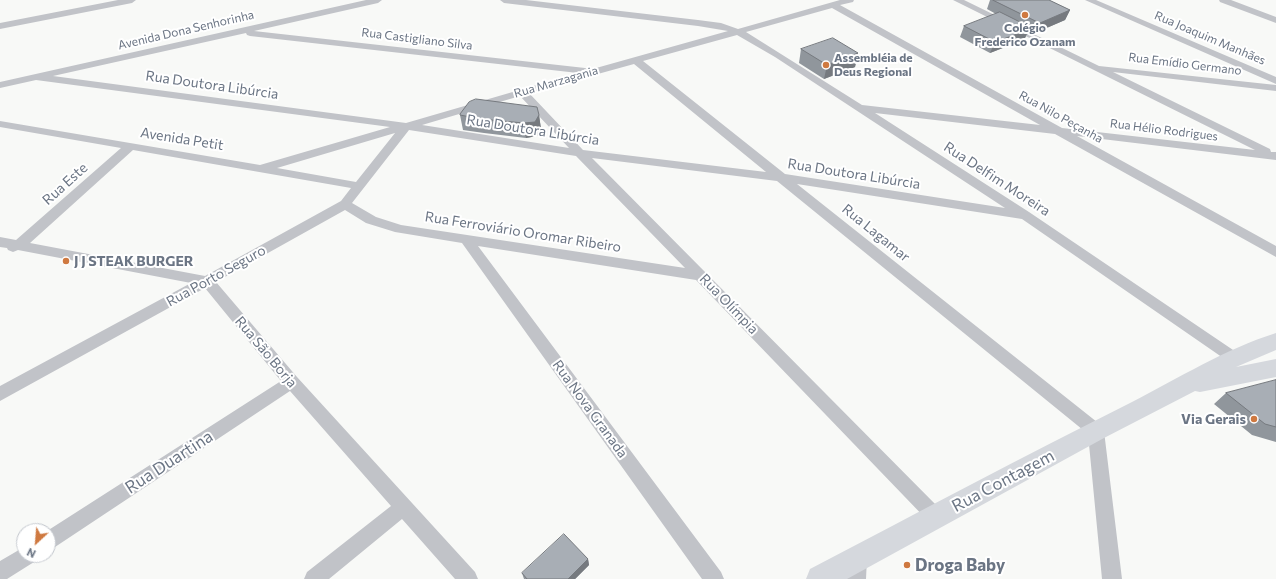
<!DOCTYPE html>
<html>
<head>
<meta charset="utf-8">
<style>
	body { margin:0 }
	#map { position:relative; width:1276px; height:579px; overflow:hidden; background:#f8f9f7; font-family:Commissioner,sans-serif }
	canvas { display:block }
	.north { position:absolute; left:16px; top:523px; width:40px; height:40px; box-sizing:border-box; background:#fff; border:1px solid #c4c8ce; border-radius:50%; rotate:206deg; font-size:11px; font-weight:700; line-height:16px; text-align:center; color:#6b7584 }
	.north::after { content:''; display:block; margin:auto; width:14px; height:18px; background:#cf7940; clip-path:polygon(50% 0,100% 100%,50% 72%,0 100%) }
</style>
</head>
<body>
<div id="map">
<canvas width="1276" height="579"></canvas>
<div class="north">N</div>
</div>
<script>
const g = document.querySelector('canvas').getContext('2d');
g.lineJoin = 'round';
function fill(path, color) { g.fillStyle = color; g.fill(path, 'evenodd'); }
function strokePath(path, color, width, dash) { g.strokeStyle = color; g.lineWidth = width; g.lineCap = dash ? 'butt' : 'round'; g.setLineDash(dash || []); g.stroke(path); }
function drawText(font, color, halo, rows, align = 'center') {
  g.font = font + ' Commissioner,sans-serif'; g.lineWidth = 4; g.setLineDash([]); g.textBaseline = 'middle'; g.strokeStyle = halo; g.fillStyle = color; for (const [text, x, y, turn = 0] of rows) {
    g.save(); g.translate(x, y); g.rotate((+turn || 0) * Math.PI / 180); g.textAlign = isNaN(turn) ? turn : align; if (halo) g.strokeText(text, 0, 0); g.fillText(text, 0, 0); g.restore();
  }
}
const street = new Path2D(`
	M118 0H136L132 3 0 29V23Z
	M366 0H382L378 3 254 31 585 68 589 70 728 31 698 26 504 3 500 0H526L698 20 721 23 738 29 840 0H854L853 2 840 5 1062 128 1255 150 953 0H964L1099 66 1276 85V91L1113 72 1270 149 1271 152H1276V160L1077 136 1276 246V257L1055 134 875 113 1029 212 1239 354 1242 358 1239 362 1234 364 1229 362 1022 219 797 184 1102 426 1104 431 1122 579H1102L1088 434 777 181 592 158 942 511 945 517 942 523 936 526 930 523 696 280 478 246 721 572 724 579H702L462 243 395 232 366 223 345 210 216 282 297 377 475 572 478 579H455L402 519 329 579H304L307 572 391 506 290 391 55 547 48 550 47 531 281 381 205 288 0 401V386L191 283 18 250 13 252 8 250 7 248 0 247V237L16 240 121 148 0 127V121L260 165 390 127 36 80 0 88V82ZM832 8 1040 125 862 105 746 32ZM246 33 247 35 250 36 578 73 406 123 53 76ZM737 35 775 57 1005 208 785 174 643 61ZM634 64 766 172 583 150 529 93ZM520 96 569 148 422 125ZM409 130 576 156 685 268 401 225 376 217 352 203ZM395 133 356 182 277 168ZM133 150 351 188 341 201 205 276 30 243Z
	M1085 0H1096L1276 77V84Z
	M1219 0H1231L1276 17V23L1220 2Z
	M24 547V555H36L34 562 7 579H0V561Z
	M858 549 865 551 867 558 866 579H846L849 558 851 551Z`);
const secondary = new Path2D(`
	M1276 333V350L1236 367 1276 359V377L1200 392 1195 391 1104 438 847 579H806L810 569C917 513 1024 456 1132 402 1179 378 1225 349 1276 333Z`);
const wall = new Path2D(`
	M990 0H1049L1070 10 1065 20 1035 33 1029 30 1025 38H1024L1023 40 990 53 960 37 964 26 996 14 987 9Z
	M801 49 858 53 855 67 824 79 799 63Z
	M460 115H539L541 129 537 136 526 138 484 133 463 130Z
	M1276 380V442L1252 435 1214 404 1226 393Z
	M588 559 589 565 575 579H524L522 573Z`);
const shadedWall = new Path2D(`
	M1070 10 1065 20 1035 33 1040 23Z
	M1030 27 1025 38H1024L1023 40 990 53 995 42Z
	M858 53 855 67 824 79 827 65Z
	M539 115 541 129 537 136 526 138 524 123Z
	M588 559 589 565 575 579H568Z`);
const building = new Path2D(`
	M993 0H1049L1070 10 1040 23Z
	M1000 12 1030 27 1026 29 1028 30 995 42 964 26Z
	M833 38 858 53 827 65 801 49Z
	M476 99 537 107 539 115 535 122 524 123 481 119 460 115V114L469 102Z
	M1276 380V427L1265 424 1226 393Z
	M564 534 588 559 568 579H527L522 573Z`);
const markers = [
	[1025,15,4,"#cf7940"],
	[826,65,4,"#cf7940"],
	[66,261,4,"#cf7940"],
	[1254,419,4,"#cf7940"],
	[907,565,4,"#cf7940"]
];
const farPoinames = [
	["Colégio",1025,28],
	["Frederico Ozanam",1025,42],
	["Assembléia de",834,58,"left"],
	["Deus Regional",834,72,"left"]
];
const farStreetnames = [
	["Avenida Dona Senhorinha",186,30,-13],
	["Rua Joaquim Manhães",1210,38,23],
	["Rua Castigliano Silva",417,39,7],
	["Rua Emídio Germano",1185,64,7],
	["Rua Marzagania",556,82,-16],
	["Rua Nilo Peçanha",1061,117,29],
	["Rua Hélio Rodrigues",1164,130,7]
];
const streetNames = [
	["Rua Doutora Libúrcia",212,85,8],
	["Rua Doutora Libúrcia",533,130,9],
	["Avenida Petit",182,139,9],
	["Rua Doutora Libúrcia",854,174,9],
	["Rua Delfim Moreira",997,179,33],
	["Rua Este",65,184,-42],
	["Rua Ferroviário Oromar Ribeiro",523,232,9],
	["Rua Lagamar",876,233,39],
	["Rua Porto Seguro",216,276,-29],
	["Rua Olímpia",729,304,46],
	["Rua São Borja",266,352,50],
	["Rua Nova Granada",590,409,54]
];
const poiNames = [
	["J J STEAK BURGER",74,261],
	["Via Gerais",1246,419,"right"]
];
const nearStreetnames = [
	["Rua Duartina",169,462,-33],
	["Rua Contagem",1003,481,-28]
];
const nearPoinames = [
	["Droga Baby",915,565]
];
fill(street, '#c1c3c8');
fill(secondary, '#d5d8dd');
fill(wall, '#90969c');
fill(shadedWall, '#767a7f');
fill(building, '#a8aeb5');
strokePath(building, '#767a7f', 1);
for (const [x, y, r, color] of markers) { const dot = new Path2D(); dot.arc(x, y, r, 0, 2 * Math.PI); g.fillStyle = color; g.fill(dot); strokePath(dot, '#fff', 1.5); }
drawText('bold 12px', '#6b7584', '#fff', farPoinames);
drawText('12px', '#6b7584', '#fff', farStreetnames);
drawText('14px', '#6b7584', '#fff', streetNames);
drawText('bold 14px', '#6b7584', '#fff', poiNames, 'left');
drawText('17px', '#6b7584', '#fff', nearStreetnames);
drawText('bold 17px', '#6b7584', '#fff', nearPoinames, 'left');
</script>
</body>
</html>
